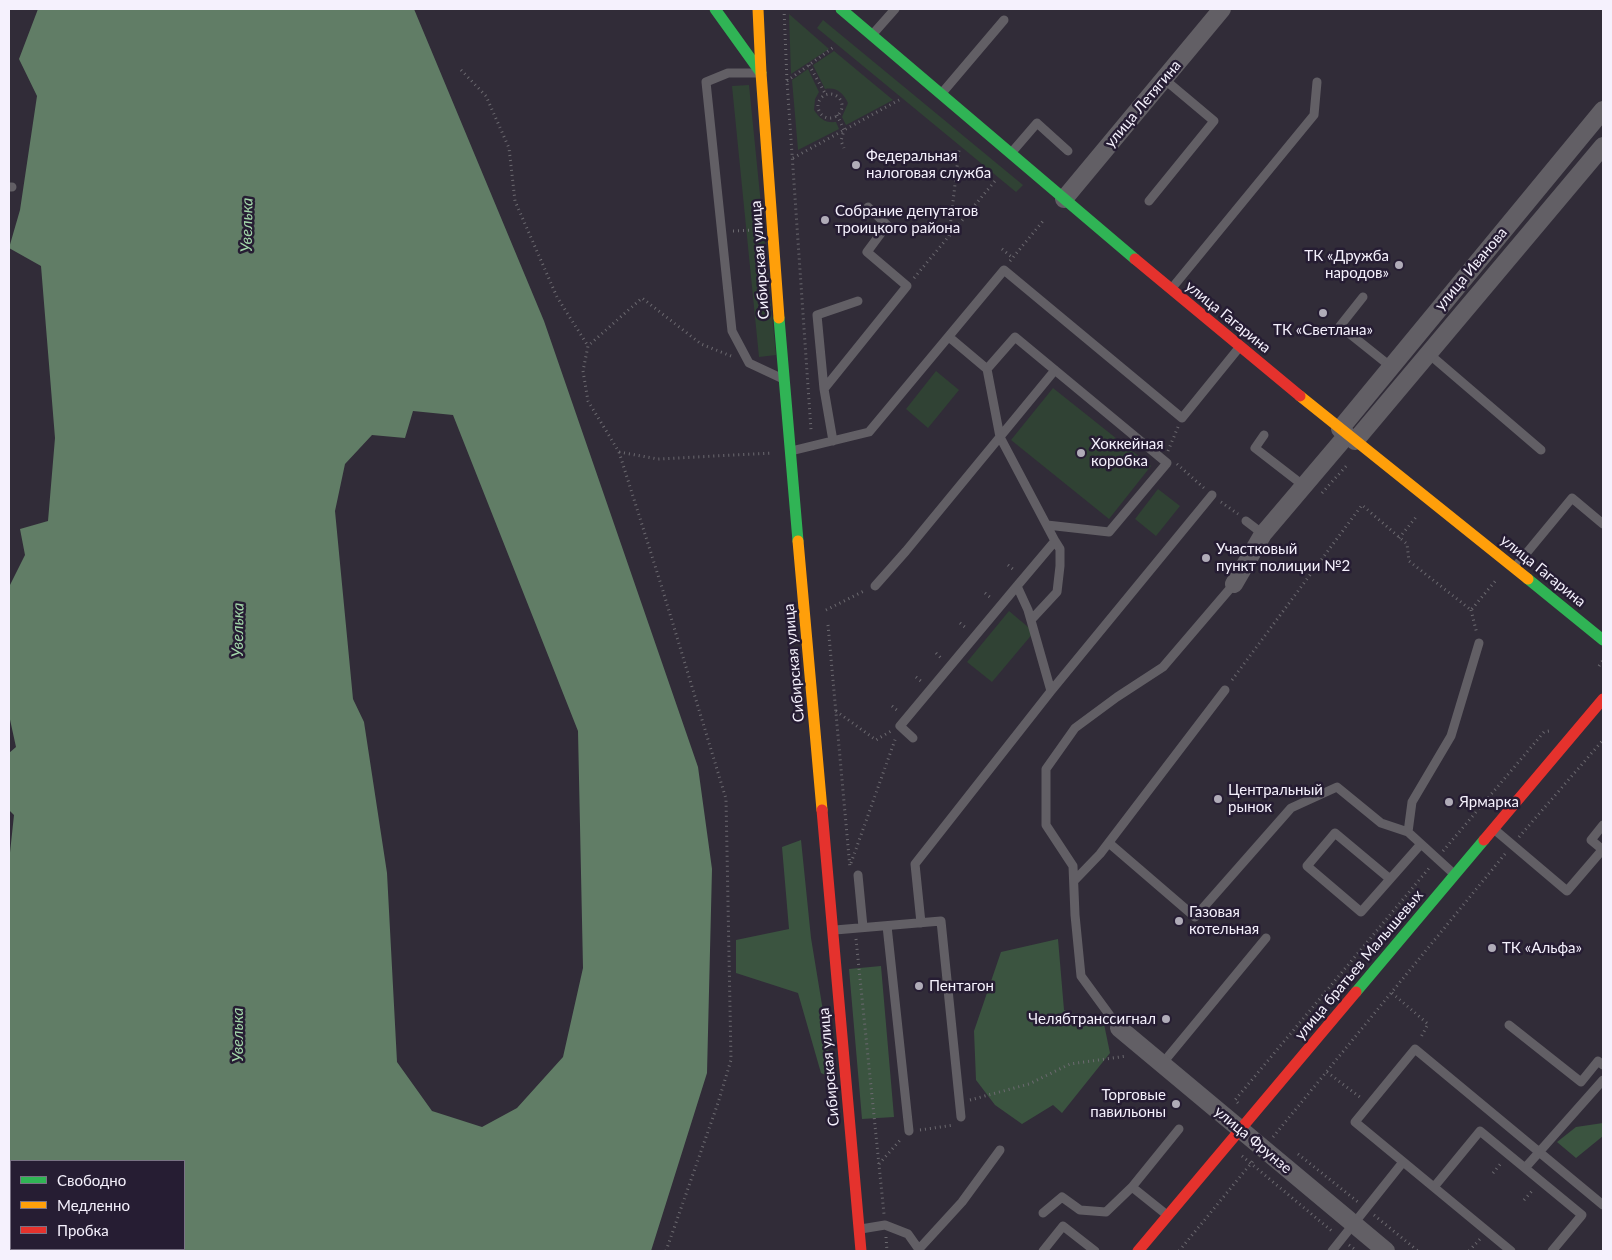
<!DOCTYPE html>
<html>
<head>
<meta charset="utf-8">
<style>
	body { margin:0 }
	#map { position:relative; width:1612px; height:1260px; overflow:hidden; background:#312c38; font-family:Lato,sans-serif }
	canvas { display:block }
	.frame { position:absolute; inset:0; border:10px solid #f5f1fd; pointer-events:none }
	.legend { position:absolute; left:10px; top:1160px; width:175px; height:90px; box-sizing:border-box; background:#261d33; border:1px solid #797284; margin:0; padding:6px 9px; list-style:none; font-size:15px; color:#f5f1fd }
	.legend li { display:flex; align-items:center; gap:10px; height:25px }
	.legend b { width:25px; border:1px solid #797284 }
</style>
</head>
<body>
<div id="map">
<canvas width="1612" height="1260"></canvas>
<div class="frame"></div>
<ul class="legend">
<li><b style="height:6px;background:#30b455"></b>Свободно</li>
<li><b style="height:6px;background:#ff9f0a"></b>Медленно</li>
<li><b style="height:6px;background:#e5322d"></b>Пробка</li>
</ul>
</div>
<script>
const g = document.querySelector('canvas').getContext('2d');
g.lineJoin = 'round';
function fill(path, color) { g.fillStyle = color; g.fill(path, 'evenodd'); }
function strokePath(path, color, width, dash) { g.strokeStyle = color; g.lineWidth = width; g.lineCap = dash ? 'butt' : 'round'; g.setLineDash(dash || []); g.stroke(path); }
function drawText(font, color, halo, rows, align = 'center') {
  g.font = font + ' Lato,sans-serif'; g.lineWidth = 5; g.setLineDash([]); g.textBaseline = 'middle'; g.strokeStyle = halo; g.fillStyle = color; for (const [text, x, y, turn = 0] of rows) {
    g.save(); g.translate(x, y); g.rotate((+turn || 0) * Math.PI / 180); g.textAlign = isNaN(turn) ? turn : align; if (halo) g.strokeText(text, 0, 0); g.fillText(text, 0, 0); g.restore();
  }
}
const green = new Path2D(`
	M789 14 829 49 791 74Z
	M823 20 1023 185 1016 192 817 28Z
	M834 51 893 100 846 125 842 117 848 103C843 93 837 87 825 89L813 65Z
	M808 69 819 92 815 99 814 110C820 119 825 123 836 122L839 129 798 150 792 80Z
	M749 85 776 355 759 357 732 86Z
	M936 371 959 390 928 428 906 409Z
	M1053 388 1151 466 1109 519 1011 440Z
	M1158 489 1180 506 1156 536 1135 519Z
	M1009 611 1034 632 992 682 967 662Z`);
const forest = new Path2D(`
	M801 840 811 938 824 1017 832 1078 821 1073 798 993 736 973V940L789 929 782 847Z
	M1058 939 1064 1010 1104 1024 1110 1053 1062 1113 1053 1105 1022 1124 995 1105 976 1080 974 1031 1001 952Z
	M881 966 894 1117 862 1119 849 969Z
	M1603 1123V1136L1576 1158 1557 1142 1576 1127Z`);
const water = new Path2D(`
	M38 9H414L544 321 698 767 712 869 707 1073 651 1251H9V862L14 815 9 810V753L16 747 9 715V587L25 555 20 529 48 521 55 438 41 266 9 248 20 210 37 96 19 59ZM413 411 453 415 578 731 583 968 563 1057 517 1108 482 1127 432 1111 397 1062 387 873 364 722 353 699 335 511 345 464 372 435 405 438ZM11 1161H184V1249H11Z`);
const path = new Path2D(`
	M784 9 787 81 811 430
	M809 65 826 95
	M461 70 486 96 509 148 515 201 557 297 588 346
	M787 81 835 46
	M818 106a12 12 0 1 1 24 0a12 12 0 1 1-24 0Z
	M837 115 844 130 841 141 844 148
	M793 158 899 100
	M733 231 754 230
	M949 236 959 150
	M1002 249 1013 258
	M1010 261 1043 221
	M914 278 995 181
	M1168 451 1178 427
	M619 452 658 459 773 453
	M1177 464 1204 488
	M1322 493 1348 464
	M1221 502 1238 514
	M1399 538 1417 516
	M1008 565 1015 571
	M985 593 992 599
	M826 610 866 590
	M1471 610 1477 634
	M960 623 967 629
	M828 625 850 868
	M936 653 942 659
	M1599 666 1603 660
	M916 677 923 683
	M1232 680 1362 505 1407 544 1409 561 1471 610 1497 579
	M892 706 899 712
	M836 711 876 740 891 731
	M1519 837 1603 740
	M1443 851 1544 732 1549 731
	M851 863 896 737
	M856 939 884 1214
	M1392 993 1428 1024 1420 1039
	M1327 1072 1361 1098
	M970 1100 1029 1084 1070 1064 1127 1056
	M1238 1103 1235 1100 1430 867
	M920 1130 954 1125
	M1273 1137 1505 854
	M1298 1154 1358 1202
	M1242 1156 1333 1232
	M879 1164 902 1138
	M1493 1173 1502 1162
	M1524 1200 1534 1189
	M1374 1215 1418 1251
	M886 1237 887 1251
	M1349 1245 1357 1251
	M666 1251 718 1103 731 1060 726 799 663 591 619 452 588 401 583 371 588 346 642 298 701 344 731 356
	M1179 1251 1253 1161
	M1469 1251 1480 1239`);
const lane = new Path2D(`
	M872 35 895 9
	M757 73H728L706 82 732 331 749 363 781 378
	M942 93 1004 20
	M1012 152 1037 123 1068 151
	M9 187H12
	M1149 201 1214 121 1164 79
	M1172 288 1314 115 1317 82
	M1363 297 1340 326 1390 366
	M949 337 987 369 1000 437 1055 541 1017 586 1028 610 1051 691
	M1429 354 1541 450
	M987 369 1015 337 1167 463 1109 532 1047 525
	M824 389 817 315 858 301
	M1264 435 1255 448 1304 486
	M833 441 824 389 907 286 867 252 887 225 868 207
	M791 451 869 432 1004 270 1182 418 1238 349
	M1246 521 1263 534
	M1515 567 1572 498 1603 524
	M875 586 906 551 1055 370
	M1031 620 1057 592 1060 566V549L1055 541
	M913 738 900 726 1017 586
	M1603 825 1591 840 1603 850
	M1495 830 1567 891 1603 849
	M1408 832 1412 802 1451 736 1479 643
	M1109 843 1195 917 1291 808 1337 787 1381 823 1408 832 1454 874
	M858 875 863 927
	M1390 879 1335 833 1307 866 1361 912 1421 844
	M1074 881 1100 854 1225 690
	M921 923 915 864 1051 691 1212 495
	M887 926 909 1131
	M835 930 941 921 961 1117
	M1509 1025 1581 1082 1598 1061 1603 1065
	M1119 1028 1081 976 1075 915 1073 866 1046 825V769L1075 728 1117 697 1163 667 1234 584
	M1162 1064 1266 938
	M1525 1168 1603 1080
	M1434 1187 1480 1131 1582 1215 1552 1251
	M1043 1213 1062 1197 1080 1210 1106 1212 1132 1187
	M1167 1215 1132 1187 1179 1129
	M861 1229 885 1225 908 1234 920 1251
	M919 1249 962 1202 1000 1150
	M1043 1251 1063 1226 1095 1251
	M1332 1251 1403 1162
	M1511 1251 1355 1122 1415 1049 1603 1205`);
const street = new Path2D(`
	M1064 199 1222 9
	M1340 429 1603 110
	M1355 441 1603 146
	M1234 584 1263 534 1347 435
	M1119 1028 1386 1251`);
const fast = new Path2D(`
	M715 9 761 73
	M841 9 1135 259
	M779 318 798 541
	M1528 579 1603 640
	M1356 992 1484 840`);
const slow = new Path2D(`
	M758 9 761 73 779 318
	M1300 396 1528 579
	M798 541 822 810`);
const jam = new Path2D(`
	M1135 259 1300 396
	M822 810 861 1251
	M1484 840 1603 699
	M1138 1251 1356 992`);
const markers = [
	[856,165,5,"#b0acb8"],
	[825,220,5,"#b0acb8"],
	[1399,265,5,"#b0acb8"],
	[1323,313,5,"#b0acb8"],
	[1081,453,5,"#b0acb8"],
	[1206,558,5,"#b0acb8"],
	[1218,799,5,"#b0acb8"],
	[1449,802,5,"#b0acb8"],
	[1179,921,5,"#b0acb8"],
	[1492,948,5,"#b0acb8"],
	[919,986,5,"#b0acb8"],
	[1166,1019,5,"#b0acb8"],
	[1176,1104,5,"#b0acb8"]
];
const streetNames = [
	["улица Летягина",1143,104,-50],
	["Сибирская улица",760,260,-94],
	["улица Иванова",1471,269,-50],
	["улица Гагарина",1228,317,39],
	["улица Гагарина",1543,571,39],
	["Сибирская улица",794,663,-95],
	["улица братьев Малышевых",1359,965,-50],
	["Сибирская улица",829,1067,-95],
	["улица Фрунзе",1253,1140,40]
];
const poiNames = [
	["Федеральная",866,156],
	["налоговая служба",866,173],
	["Собрание депутатов",835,211],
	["троицкого района",835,228],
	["ТК «Дружба",1389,256,"right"],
	["народов»",1389,273,"right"],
	["ТК «Светлана»",1323,330,"center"],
	["Хоккейная",1091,444],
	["коробка",1091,461],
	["Участковый",1216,549],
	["пункт полиции №2",1216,566],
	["Центральный",1228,790],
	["рынок",1228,807],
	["Ярмарка",1459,802],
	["Газовая",1189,912],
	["котельная",1189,929],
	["ТК «Альфа»",1502,948],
	["Пентагон",929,986],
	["Челябтранссигнал",1156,1019,"right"],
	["Торговые",1166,1095,"right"],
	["павильоны",1166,1112,"right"]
];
const waterNames = [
	["Увелька",247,225,-89],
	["Увелька",238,630,-89],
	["Увелька",238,1035,-90]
];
fill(green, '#304234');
fill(forest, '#3b5440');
fill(water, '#617d66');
strokePath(path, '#6c6a70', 3, [1, 4]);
strokePath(lane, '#625f65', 9);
strokePath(street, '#625f65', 18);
strokePath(fast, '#30b455', 11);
strokePath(slow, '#ff9f0a', 11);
strokePath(jam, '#e5322d', 11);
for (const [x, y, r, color] of markers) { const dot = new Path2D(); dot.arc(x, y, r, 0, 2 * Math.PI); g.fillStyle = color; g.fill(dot); strokePath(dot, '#261d33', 2); }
drawText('15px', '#f5f1fd', '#261d33', streetNames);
drawText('15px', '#f5f1fd', '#261d33', poiNames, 'left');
drawText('italic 16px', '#a3d8aa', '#261d33', waterNames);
</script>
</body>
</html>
